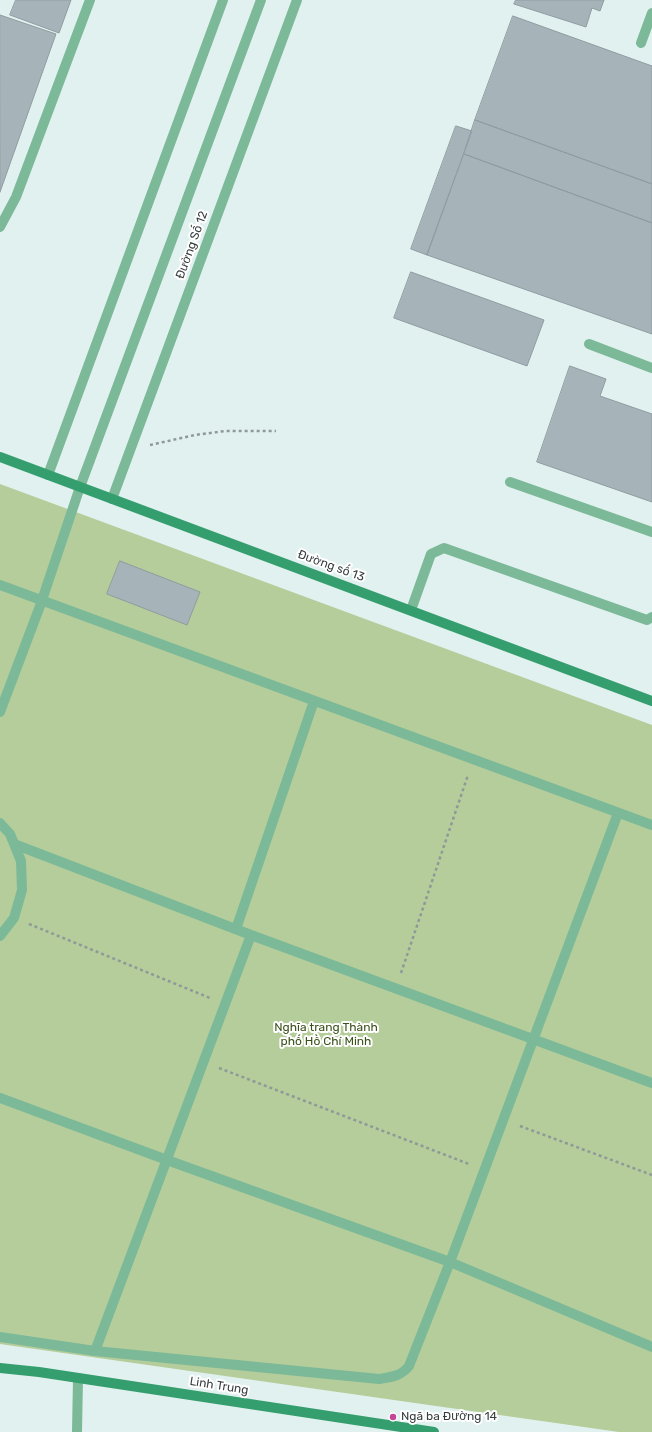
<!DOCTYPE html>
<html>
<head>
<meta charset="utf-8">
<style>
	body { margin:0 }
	canvas { display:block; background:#e1f1ef }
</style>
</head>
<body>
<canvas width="652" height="1432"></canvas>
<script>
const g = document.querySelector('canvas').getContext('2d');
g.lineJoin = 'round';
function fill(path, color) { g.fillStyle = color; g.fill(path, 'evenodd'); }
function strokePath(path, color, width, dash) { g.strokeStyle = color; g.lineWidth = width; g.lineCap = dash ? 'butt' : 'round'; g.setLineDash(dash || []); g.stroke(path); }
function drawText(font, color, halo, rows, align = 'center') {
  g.font = font + ' Rubik,sans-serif'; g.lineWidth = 4; g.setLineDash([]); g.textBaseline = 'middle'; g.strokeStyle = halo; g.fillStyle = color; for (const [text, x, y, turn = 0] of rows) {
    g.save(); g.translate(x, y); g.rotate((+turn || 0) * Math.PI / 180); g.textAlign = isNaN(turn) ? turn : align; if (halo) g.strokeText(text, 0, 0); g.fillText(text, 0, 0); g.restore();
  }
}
const green = new Path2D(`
	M0 484 652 725V1432H619L0 1344Z`);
const building = new Path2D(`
	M16 0H71L59 33 10 15Z
	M516 0H604L600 11 592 8 586 27 514 4Z
	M0 15 56 34 0 192Z
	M513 16 652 66V184L475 120Z
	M475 120 652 184V223L464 154Z
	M456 126 472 131 427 255 411 249Z
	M464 154 652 223V334L427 255Z
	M411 272 544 320 527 366 394 318Z
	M570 366 606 379 600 396 652 414V502L537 462Z
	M120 561 200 592 187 625 107 594Z`);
const path = new Path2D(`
	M150 445 195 435 225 431H276
	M29 924 210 998
	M401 973 468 775
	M219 1068 469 1164
	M520 1126 652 1175`);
const lane = new Path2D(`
	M641 43 652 13
	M0 227 16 197 90 0
	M589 344 652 368
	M510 482 652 532
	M0 585 652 825
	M411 610 431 554 444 548 647 620 652 617
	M0 712 40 606 80 487
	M0 823 10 834 21 861 22 890 14 918 0 936
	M14 844 251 935 652 1083
	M236 929 314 701
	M0 1098 167 1160 450 1262 652 1347
	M0 1337 95 1351 379 1379C392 1377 401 1376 409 1366L450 1262 618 813
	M95 1351 251 935`);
const street = new Path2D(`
	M48 475 223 0
	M80 487 261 0
	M112 499 297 0
	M77 1432 78 1378`);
const secondary = new Path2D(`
	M0 457 652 701
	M0 1368 39 1372 434 1432`);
const markers = [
	[393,1417,4,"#c44797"]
];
const streetNames = [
	["Đường Số 12",192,245,-70],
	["Đường số 13",331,566,20],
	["Linh Trung",219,1386,9]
];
const parkNames = [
	["Nghĩa trang Thành",326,1028],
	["phố Hồ Chí Minh",326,1042]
];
const poiNames = [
	["Ngã ba Đường 14",401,1417]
];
fill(green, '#b5cd9b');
fill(building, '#a6b4b9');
strokePath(building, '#8f9ca1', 1);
strokePath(path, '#8e9998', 2.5, [3, 3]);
strokePath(lane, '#7cb998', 10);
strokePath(street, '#7cb998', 10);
strokePath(secondary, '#359e6e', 10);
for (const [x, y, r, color] of markers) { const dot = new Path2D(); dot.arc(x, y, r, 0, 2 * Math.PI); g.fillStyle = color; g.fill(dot); strokePath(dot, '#fff', 1.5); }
drawText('12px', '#383e3e', '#fff', streetNames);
drawText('12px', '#395017', '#fff', parkNames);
drawText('12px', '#383e3e', '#fff', poiNames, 'left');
</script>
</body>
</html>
